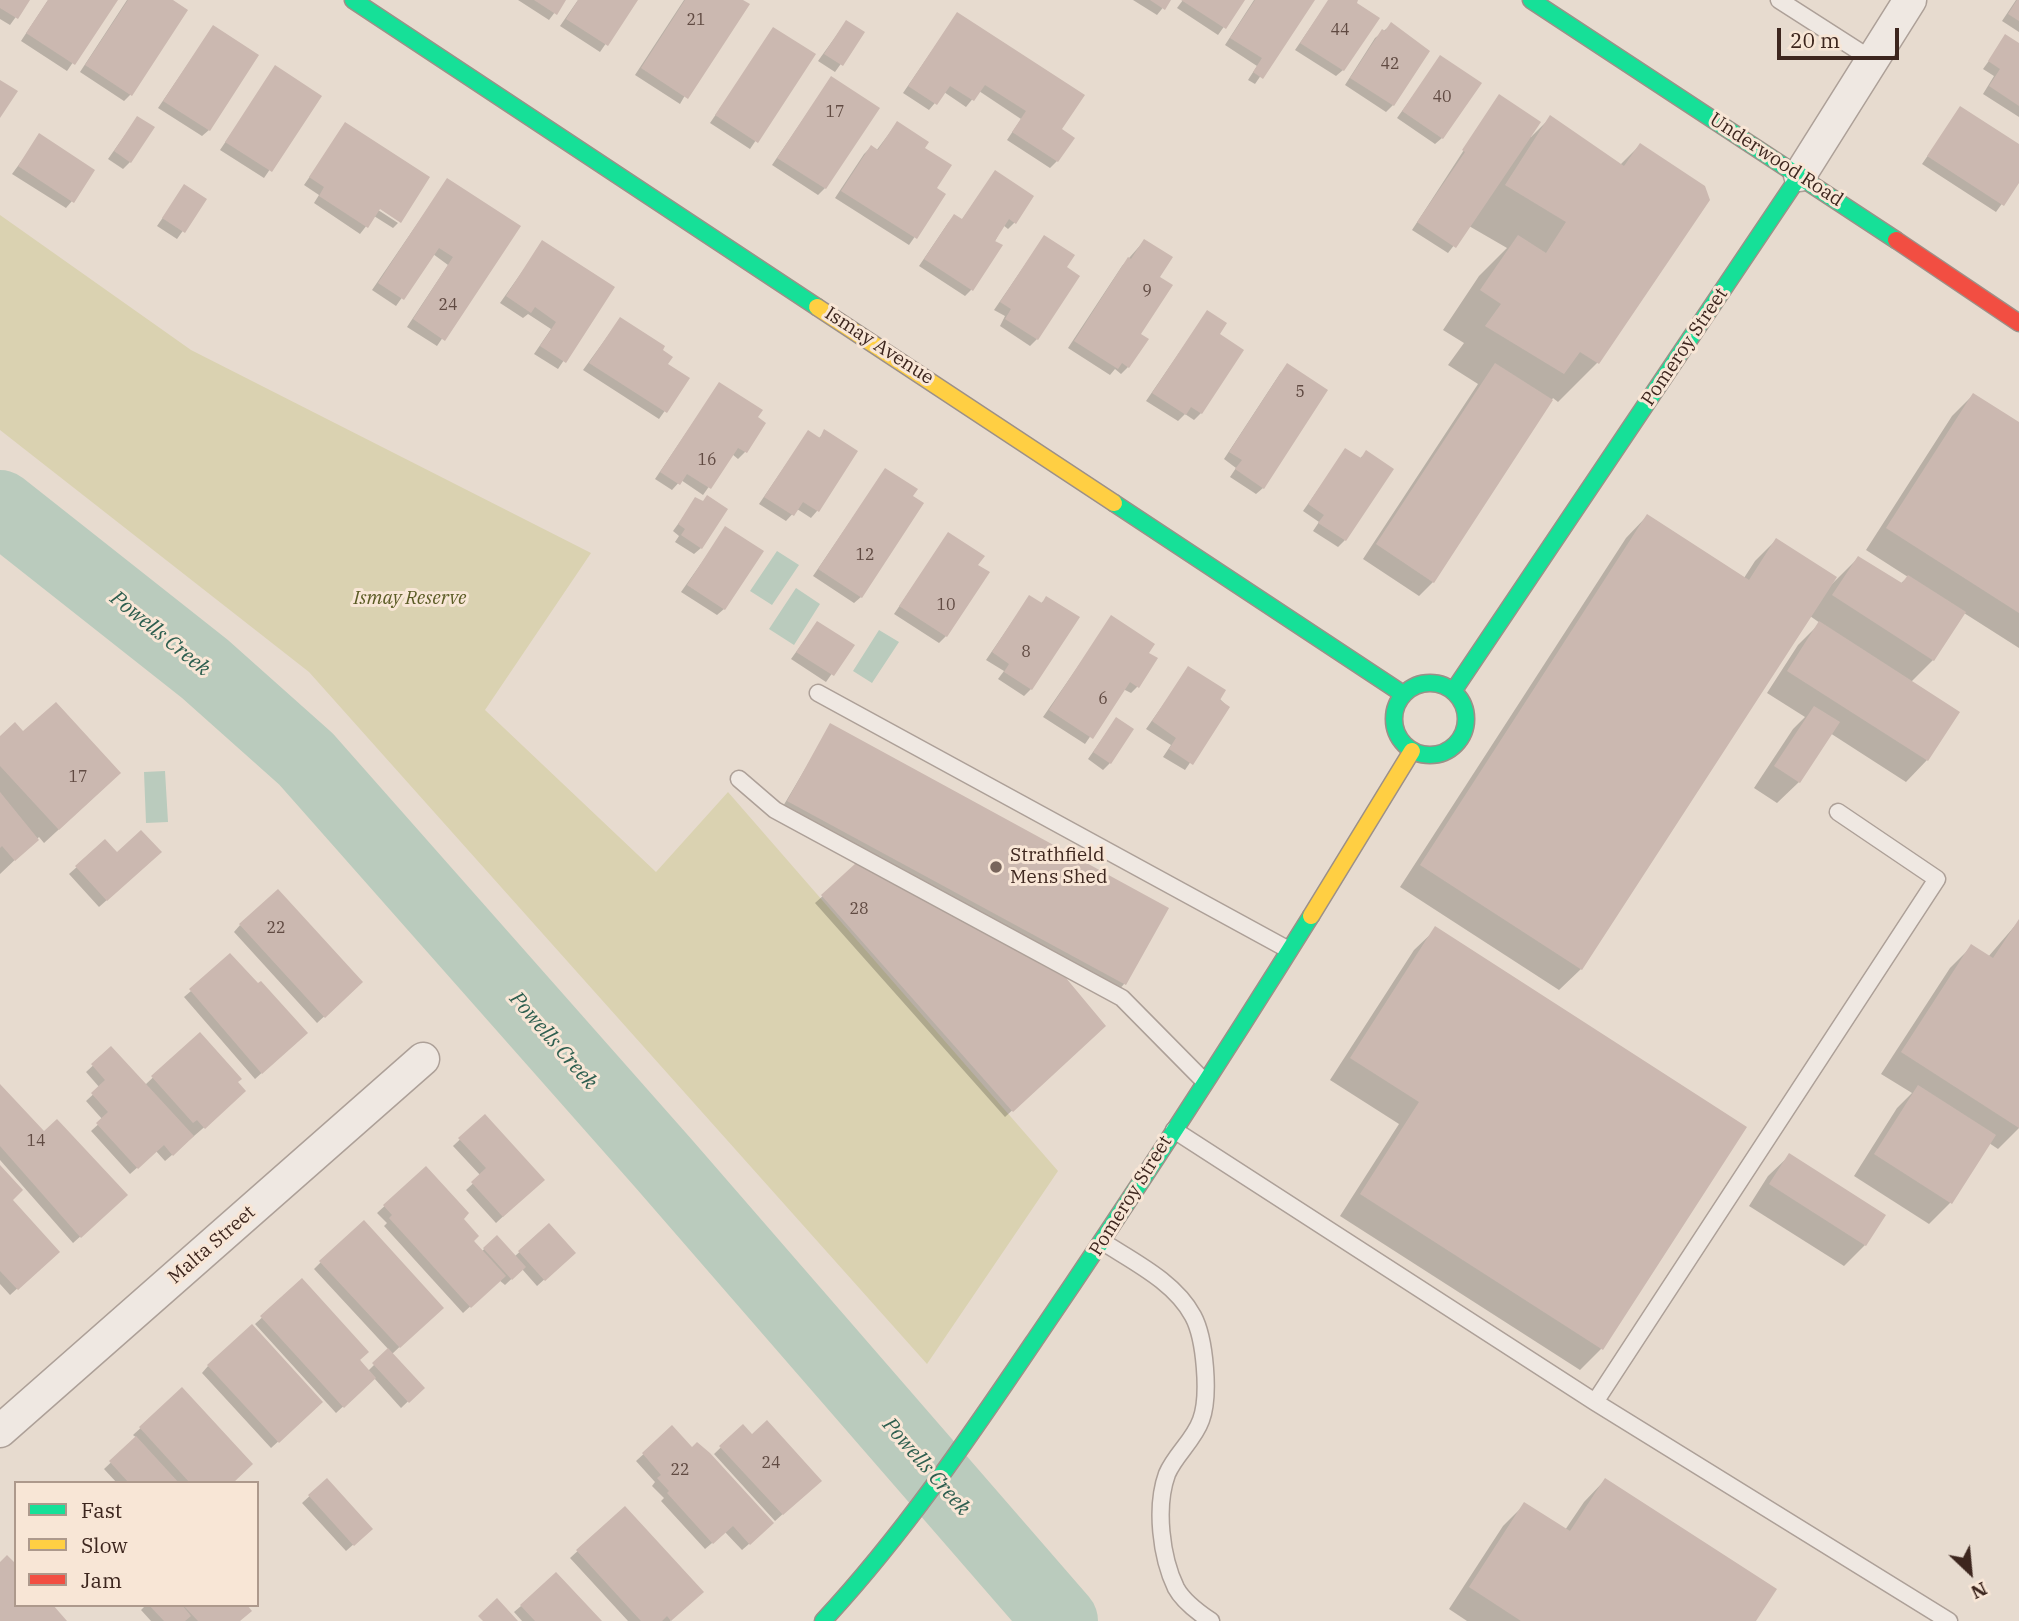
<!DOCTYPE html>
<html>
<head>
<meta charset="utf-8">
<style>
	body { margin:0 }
	#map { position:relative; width:2019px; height:1621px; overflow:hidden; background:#e7dbcf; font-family:"IBM Plex Serif",serif }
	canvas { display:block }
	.legend { position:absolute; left:14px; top:1481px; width:245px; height:126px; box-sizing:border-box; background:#f8e6d6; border:2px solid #ad998c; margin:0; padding:9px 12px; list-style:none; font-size:21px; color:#3d261e }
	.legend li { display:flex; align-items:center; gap:14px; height:35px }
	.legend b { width:35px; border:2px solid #ad998c }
	.north { position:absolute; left:1935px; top:1537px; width:70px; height:70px; -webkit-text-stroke:5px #f8e6d6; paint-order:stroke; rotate:154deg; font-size:19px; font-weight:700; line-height:28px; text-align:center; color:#3d261e }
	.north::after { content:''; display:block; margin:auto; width:24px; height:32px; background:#3d261e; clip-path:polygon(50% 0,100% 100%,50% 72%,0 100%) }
	.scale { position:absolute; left:1777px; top:28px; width:122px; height:32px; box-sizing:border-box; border:4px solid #3d261e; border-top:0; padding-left:9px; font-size:21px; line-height:24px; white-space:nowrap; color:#3d261e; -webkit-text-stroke:5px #f8e6d6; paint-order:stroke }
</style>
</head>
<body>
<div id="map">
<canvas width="2019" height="1621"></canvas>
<ul class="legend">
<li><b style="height:9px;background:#16e098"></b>Fast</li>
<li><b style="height:9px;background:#ffcf43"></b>Slow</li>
<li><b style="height:9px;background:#f24e42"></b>Jam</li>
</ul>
<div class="north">N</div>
<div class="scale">20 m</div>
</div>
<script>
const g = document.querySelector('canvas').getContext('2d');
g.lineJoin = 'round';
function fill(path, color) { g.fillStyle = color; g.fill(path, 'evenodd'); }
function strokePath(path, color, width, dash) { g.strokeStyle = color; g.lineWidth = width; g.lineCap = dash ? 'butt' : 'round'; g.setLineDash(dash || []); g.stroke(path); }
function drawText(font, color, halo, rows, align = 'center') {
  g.font = font + ' "IBM Plex Serif",serif'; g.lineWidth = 6; g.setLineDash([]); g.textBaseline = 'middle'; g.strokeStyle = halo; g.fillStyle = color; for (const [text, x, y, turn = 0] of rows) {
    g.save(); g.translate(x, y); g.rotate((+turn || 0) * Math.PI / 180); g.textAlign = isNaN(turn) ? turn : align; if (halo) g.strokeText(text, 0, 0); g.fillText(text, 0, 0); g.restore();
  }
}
const green = new Path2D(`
	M0 215 191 350 591 553 485 710 656 872 728 792 1058 1171 927 1364 309 672 0 430Z`);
const water = new Path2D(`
	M777 551 799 565 772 605 750 591Z
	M796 588 820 604 794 645 769 629Z
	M879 630 899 642 872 683 853 671Z
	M165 771 168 822 146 823 144 772Z`);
const shadow = new Path2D(`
	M0 0H28L10 25 0 19Z
	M48 0H116L67 71 21 41Z
	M127 0H169L131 94 124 101 80 72Z
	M518 0H564L549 20Z
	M578 0H636L600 52 560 26Z
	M684 0H740L680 104 635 75Z
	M1133 0H1169L1157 15Z
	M1183 0H1243L1218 35 1177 8Z
	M1254 0H1313L1255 84 1248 80 1257 66 1225 45Z
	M1329 0H1354L1343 70 1336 76 1295 50Z
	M2016 0H2019V32L2002 21Z
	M957 14 1060 130 1057 161 1050 168 1007 140 1021 119 979 91 966 107 944 92 929 110 903 93Z
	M846 22 863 33 835 72 818 61Z
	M1391 25 1393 105 1386 112 1345 85 1375 38Z
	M213 27 209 130 202 136 158 108Z
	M774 29 814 54 750 149 710 123Z
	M2006 37 2019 45V117L1983 94 1994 76 1983 69Z
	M1441 57 1442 138 1435 144 1397 118Z
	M276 67 320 96 264 178 220 150Z
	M831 78 825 188 818 195 772 165Z
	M1499 96 1531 137 1550 118 1620 165 1640 145 1597 363 1558 402 1553 398 1433 582 1419 596 1363 559 1478 384 1448 365 1464 343 1443 330 1479 276 1507 248 1469 226 1448 253 1412 230Z
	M1960 109 2019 146V180L1996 212 1922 164Z
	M137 118 130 162 123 169 108 159Z
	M897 123 922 148 935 189 944 195 909 245 835 198 864 154 871 147 876 151Z
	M346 124 374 203 372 206 398 223 393 228 374 216 360 234 314 203 319 195 304 185Z
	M40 136 72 201 66 208 12 174Z
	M995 172 1015 222 1008 229 1003 225 971 290 965 296 919 266 948 223 954 216 961 221Z
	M447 180 518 226 437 346 407 327 448 265 433 254 396 306 372 290Z
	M185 186 205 200 177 239 157 226Z
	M1044 237 1037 339 1030 346 1000 326 1005 316 994 310Z
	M1144 241 1157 278 1128 367 1121 374 1115 369 1110 375 1068 348 1122 266Z
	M543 242 613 287 558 369 534 354 551 329 528 314 523 318 500 303Z
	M1207 312 1218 334 1201 413 1194 420 1185 414 1178 421 1146 401Z
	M620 319 661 351 666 364 688 378 659 419 583 370Z
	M1281 372 1263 488 1256 494 1230 477 1236 468 1224 459Z
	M719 384 756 418 745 452 738 459 732 454 703 495 681 480 672 490 655 479Z
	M1973 395 2019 424V648L1964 613 1933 660 1911 682 1927 760 1906 782 1830 733 1799 782 1777 803 1754 788 1793 729 1805 717 1767 693 1798 645 1820 623 1810 616 1581 969 1559 990 1400 887 1626 538 1647 516 1744 578 1755 561 1776 540 1831 585 1858 558 1900 584 1908 577 1866 550 1952 416Z
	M808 432 818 439 825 432 817 511 811 518 797 509 786 521 759 504Z
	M1345 451 1359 459 1366 453 1345 540 1338 547 1313 531 1319 522 1303 511Z
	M885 470 861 597 854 603 813 576Z
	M696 499 701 548 694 554 675 542 679 536 673 531Z
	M726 528 724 609 717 615 681 592Z
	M948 534 976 565 946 636 939 643 894 614Z
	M1029 597 1040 604 1047 598 1031 689 1024 696 998 679 1004 671 986 660Z
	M1112 617 1147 653 1137 687 1131 693 1123 689 1085 744 1043 717Z
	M817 623 852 645 826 682 791 659Z
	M1189 668 1228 707 1185 770 1163 757 1171 745 1146 729Z
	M1116 719 1110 763 1103 770 1088 759Z
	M831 725 1166 909 1124 984 1118 991 782 808Z
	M23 734 105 787 44 843 39 837 0 874V738Z
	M105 842 117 855 153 859 99 907 69 874Z
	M856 866 1104 1026 1005 1117 815 903Z
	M2019 921V1128L1998 1149 1989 1143 1950 1203 1929 1224 1854 1176 1897 1108 1912 1093 1881 1074 1950 968 1972 946 1988 957Z
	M240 925 354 989 317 1023 234 932Z
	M1436 929 1745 1128 1601 1349 1580 1370 1340 1216 1399 1124 1330 1080 1414 950Z
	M191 991 299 1039 255 1079 184 997Z
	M199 1034 236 1082 230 1105 165 1161 156 1151 130 1174 91 1131 103 1120 86 1101 100 1088 86 1072 111 1049 145 1085Z
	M0 1086 43 1134 119 1202 73 1243 0 1160Z
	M485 1116 536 1186 496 1223 466 1190 481 1176 453 1146Z
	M1790 1155 1865 1245 1844 1266 1749 1206 1768 1176Z
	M0 1168 11 1200 51 1258 10 1295 0 1284Z
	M426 1168 481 1252 497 1237 514 1257 549 1225 567 1259 537 1286 522 1269 505 1285 499 1280 463 1313 384 1226 387 1223 377 1213Z
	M321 1262 441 1308 392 1354 422 1388 401 1408 374 1378 336 1413 255 1324 302 1281 368 1371 389 1350 314 1269Z
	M208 1366 314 1409 271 1448 202 1373Z
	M182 1390 231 1483H117L104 1469 137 1438 133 1435Z
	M742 1427 813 1487 775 1521 714 1454Z
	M672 1428 765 1530 742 1550 725 1532 705 1549 661 1501 664 1498 652 1486 655 1482 636 1461Z
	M327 1480 364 1535 346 1551 302 1503Z
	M1605 1480 1754 1621H1467L1449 1609 1503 1526 1525 1504 1565 1530 1584 1502Z
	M625 1508 695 1598 670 1621H628L570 1558Z
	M146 1605H183L240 1621H151L141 1610Z
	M521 1606 600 1621H522L514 1612Z`);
const river = new Path2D(`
	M0 507 205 669 306 759 664 1164 1061 1621`);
const building = new Path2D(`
	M0 0H30L18 19 0 8Z
	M48 0H118L75 65 26 33Z
	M128 0H173L188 10 132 96 85 65Z
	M534 0H566L557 15Z
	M578 0H638L608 46 566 19Z
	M685 0H743L750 4 688 99 641 68Z
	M1150 0H1171L1165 10Z
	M1181 0H1245L1226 29Z
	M1255 0H1315L1263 79 1253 72 1262 58 1230 38Z
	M1328 0H1358L1357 3 1380 18 1344 71 1300 43Z
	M2017 0H2019V21L2008 14Z
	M957 12 1085 95 1062 129 1075 138 1058 162 1012 132 1026 111 985 85 974 101 950 86 937 105 908 86Z
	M846 20 865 32 843 66 824 54Z
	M1391 22 1430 51 1394 106 1350 78 1382 29 1385 31Z
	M213 25 259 55 210 131 163 101Z
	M773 27 816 54 758 143 715 115Z
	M2005 34 2019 43V106L1989 86 2000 69 1988 61Z
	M1440 55 1482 83 1443 139 1402 111Z
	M275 65 322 96 272 172 225 142Z
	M831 76 880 108 826 189 777 158Z
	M0 80 18 91 0 118Z
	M1499 94 1541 122 1456 248 1417 222 1465 152 1462 150Z
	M1960 106 2019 144V183L2004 206 1927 156Z
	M1550 115 1624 166 1640 143 1705 186 1710 200 1599 364 1580 352 1564 374 1485 326 1501 304 1480 290 1518 235 1546 253 1566 222 1505 185Z
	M137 116 155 127 131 163 114 151Z
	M897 121 929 142 925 148 952 165 937 188 946 194 917 239 841 191 871 145 878 150Z
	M345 122 430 177 401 223 380 209 368 228 319 196 324 187 309 177Z
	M39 133 95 170 74 203 18 166Z
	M995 170 1034 196 1016 224 1009 219 995 241 1003 245 973 291 924 259 954 214 962 219Z
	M447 178 521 226 445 341 413 319 453 257 439 248 404 300 378 283Z
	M184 184 207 199 185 233 162 218Z
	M1044 235 1075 255 1067 267 1080 276 1038 340 1005 319 1011 309 1000 302Z
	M1144 239 1173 257 1160 277 1173 285 1141 334 1149 339 1129 368 1122 363 1118 369 1074 341 1128 257 1131 259Z
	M542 240 615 287 566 363 540 346 556 322 535 307 531 313 506 296Z
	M1207 310 1227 323 1220 334 1244 350 1202 414 1191 407 1186 415 1152 393Z
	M620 317 665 346 663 350 673 357 668 364 690 378 667 413 589 363Z
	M1287 363 1328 390 1264 489 1235 469 1242 460 1229 452Z
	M1495 363 1553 400 1434 583 1376 544Z
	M719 382 763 410 758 417 766 423 747 453 738 448 711 489 687 474 680 485 660 472Z
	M1973 393 2019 422V613L1886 528Z
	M824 429 858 451 819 512 803 502 794 516 764 497 808 430 820 438Z
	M1345 448 1361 458 1366 450 1394 469 1346 541 1318 523 1324 515 1308 504Z
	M885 468 918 489 913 496 924 503 862 598 818 569Z
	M707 495 728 509 702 549 681 535 685 529 678 524 695 497 703 501Z
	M1647 514 1749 580 1776 538 1837 577 1582 970 1420 865Z
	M725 526 764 551 725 610 687 585Z
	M948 532 985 556 978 565 990 572 947 637 899 606Z
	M1858 556 1902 583 1908 575 1966 612 1934 661 1832 595Z
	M1029 595 1042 603 1046 596 1080 617 1032 690 1004 672 1009 664 992 652Z
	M1111 615 1155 644 1149 653 1158 658 1139 688 1130 682 1093 739 1049 710Z
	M817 621 855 645 834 676 796 652Z
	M1819 621 1960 712 1928 761 1787 671Z
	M1188 666 1226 690 1220 700 1230 707 1193 765 1169 749 1176 738 1152 721Z
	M56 702 121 773 59 830 0 766V736L15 722 23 731Z
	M1814 706 1840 722 1800 783 1774 766Z
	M1116 717 1134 729 1111 764 1093 752Z
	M830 723 1169 908 1126 985 787 801Z
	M0 792 39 840 15 861 2 846 0 848Z
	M141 830 162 852 107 901 75 866 105 839 117 852Z
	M856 863 1066 978 1106 1026 1013 1112 821 895Z
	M278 889 363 982 325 1018 239 924Z
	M2019 919V1128L1901 1052 1971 944 1993 958Z
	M1435 926 1747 1127 1603 1350 1360 1194 1419 1102 1350 1058Z
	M230 953 258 983 261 981 308 1033 262 1074 189 989Z
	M200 1032 242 1079 238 1082 246 1091 205 1129 197 1120 193 1123 151 1076Z
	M111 1046 194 1136 173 1156 164 1145 138 1169 96 1123 108 1112 91 1093 105 1080 91 1064Z
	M0 1084 44 1131 57 1119 128 1195 81 1238 0 1146Z
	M1918 1085 1996 1135 1952 1204 1874 1154Z
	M485 1114 545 1180 503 1217 471 1182 486 1168 458 1138Z
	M1789 1153 1886 1215 1866 1246 1769 1184Z
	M0 1165 23 1190 13 1200 60 1252 18 1290 0 1271Z
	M426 1166 469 1213 464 1219 479 1236 474 1241 506 1276 471 1308 389 1218 392 1215 383 1205Z
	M364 1220 444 1308 400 1348 319 1261Z
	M549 1223 576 1253 545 1281 518 1251Z
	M497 1235 526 1267 512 1280 483 1248Z
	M302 1278 369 1352 360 1360 376 1378 344 1408 260 1316Z
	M252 1324 323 1402 279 1443 207 1365Z
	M388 1348 425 1388 409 1403 372 1363Z
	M182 1387 253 1464 233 1483H190L139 1427Z
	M767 1420 822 1481 783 1515 719 1446 743 1424 752 1434Z
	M672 1425 692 1447 697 1442 710 1453 774 1523 750 1545 733 1526 713 1544 667 1493 669 1491 657 1478 661 1475 642 1453Z
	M136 1436 179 1483H129L109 1461Z
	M327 1478 373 1529 354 1546 308 1495Z
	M1605 1478 1777 1589 1756 1621H1521L1469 1587 1524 1502 1570 1531Z
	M625 1506 704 1592 671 1621 667 1616 662 1621H641L576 1550Z
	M7 1555 16 1564V1605H53L67 1621H0V1562Z
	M556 1572 602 1621H535L520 1605Z
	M497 1598 518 1621H483L478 1616Z
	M149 1605H182L191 1616 185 1621H164Z
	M183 1605H247L252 1611 240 1621H198Z`);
const lane = new Path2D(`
	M1779 0 1871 59
	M818 693 1289 950
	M739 779 775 810 1122 998 1204 1081
	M1174 1130 1595 1402 1949 1621
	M1103 1242C1134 1262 1175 1282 1193 1316 1205 1338 1210 1396 1201 1420 1194 1440 1175 1455 1167 1474 1155 1507 1161 1557 1176 1588 1183 1601 1199 1613 1211 1621
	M1595 1402 1937 879 1838 812`);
const street = new Path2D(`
	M1800 175 1910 0
	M0 1431 423 1059`);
const fast = new Path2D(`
	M353 0 817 307
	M1531 0 1896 240
	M1114 503 1403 694
	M1394 719a36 36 0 1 1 72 0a36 36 0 1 1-72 0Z
	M1454 690 1800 175
	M823 1621C905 1533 972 1433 1039 1334 1133 1196 1223 1057 1311 916`);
const slow = new Path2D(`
	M817 307 1114 503
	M1311 916 1412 751`);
const jam = new Path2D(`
	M1896 240 2019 323`);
const markers = [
	[996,867,7,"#78655c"]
];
const numberNames = [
	["21",696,20],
	["44",1340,30],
	["42",1390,64],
	["40",1442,97],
	["17",835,112],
	["9",1147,291],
	["24",448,305],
	["5",1300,392],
	["16",707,460],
	["12",865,555],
	["10",946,605],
	["8",1026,652],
	["6",1103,699],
	["17",78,777],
	["28",859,909],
	["22",276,928],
	["14",36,1141],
	["24",771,1463],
	["22",680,1470]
];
const streetNames = [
	["Underwood Road",1776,160,33],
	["Ismay Avenue",879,346,33],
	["Pomeroy Street",1685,347,-56],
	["Pomeroy Street",1131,1196,-58],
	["Malta Street",212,1245,-41]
];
const parkNames = [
	["Ismay Reserve",410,599]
];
const poiNames = [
	["Strathfield",1010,856],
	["Mens Shed",1010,878]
];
const waterNames = [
	["Powells Creek",160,634,39],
	["Powells Creek",553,1041,49],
	["Powells Creek",926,1467,49]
];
fill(green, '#dad2b1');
fill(water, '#bacbbd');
fill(shadow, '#0003');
strokePath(river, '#bacbbd', 74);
fill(building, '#cbb8b0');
strokePath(lane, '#ada098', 19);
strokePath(street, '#ada098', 35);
strokePath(fast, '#9c9088', 19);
strokePath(slow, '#9c9088', 19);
strokePath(jam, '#9c9088', 19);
strokePath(lane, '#efe8e2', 16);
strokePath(street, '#efe8e2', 32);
strokePath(fast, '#16e098', 16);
strokePath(slow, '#ffcf43', 16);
strokePath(jam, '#f24e42', 16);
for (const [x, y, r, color] of markers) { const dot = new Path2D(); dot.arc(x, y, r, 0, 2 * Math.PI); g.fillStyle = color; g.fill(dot); strokePath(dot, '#f8e6d6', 2.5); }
drawText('16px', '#604a42', null, numberNames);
drawText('19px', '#3d261e', '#f8e6d6', streetNames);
drawText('italic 19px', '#5a5b24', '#f8e6d6', parkNames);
drawText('19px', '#3d261e', '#f8e6d6', poiNames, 'left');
drawText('italic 21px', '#2d5e4f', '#f8e6d6', waterNames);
</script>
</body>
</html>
